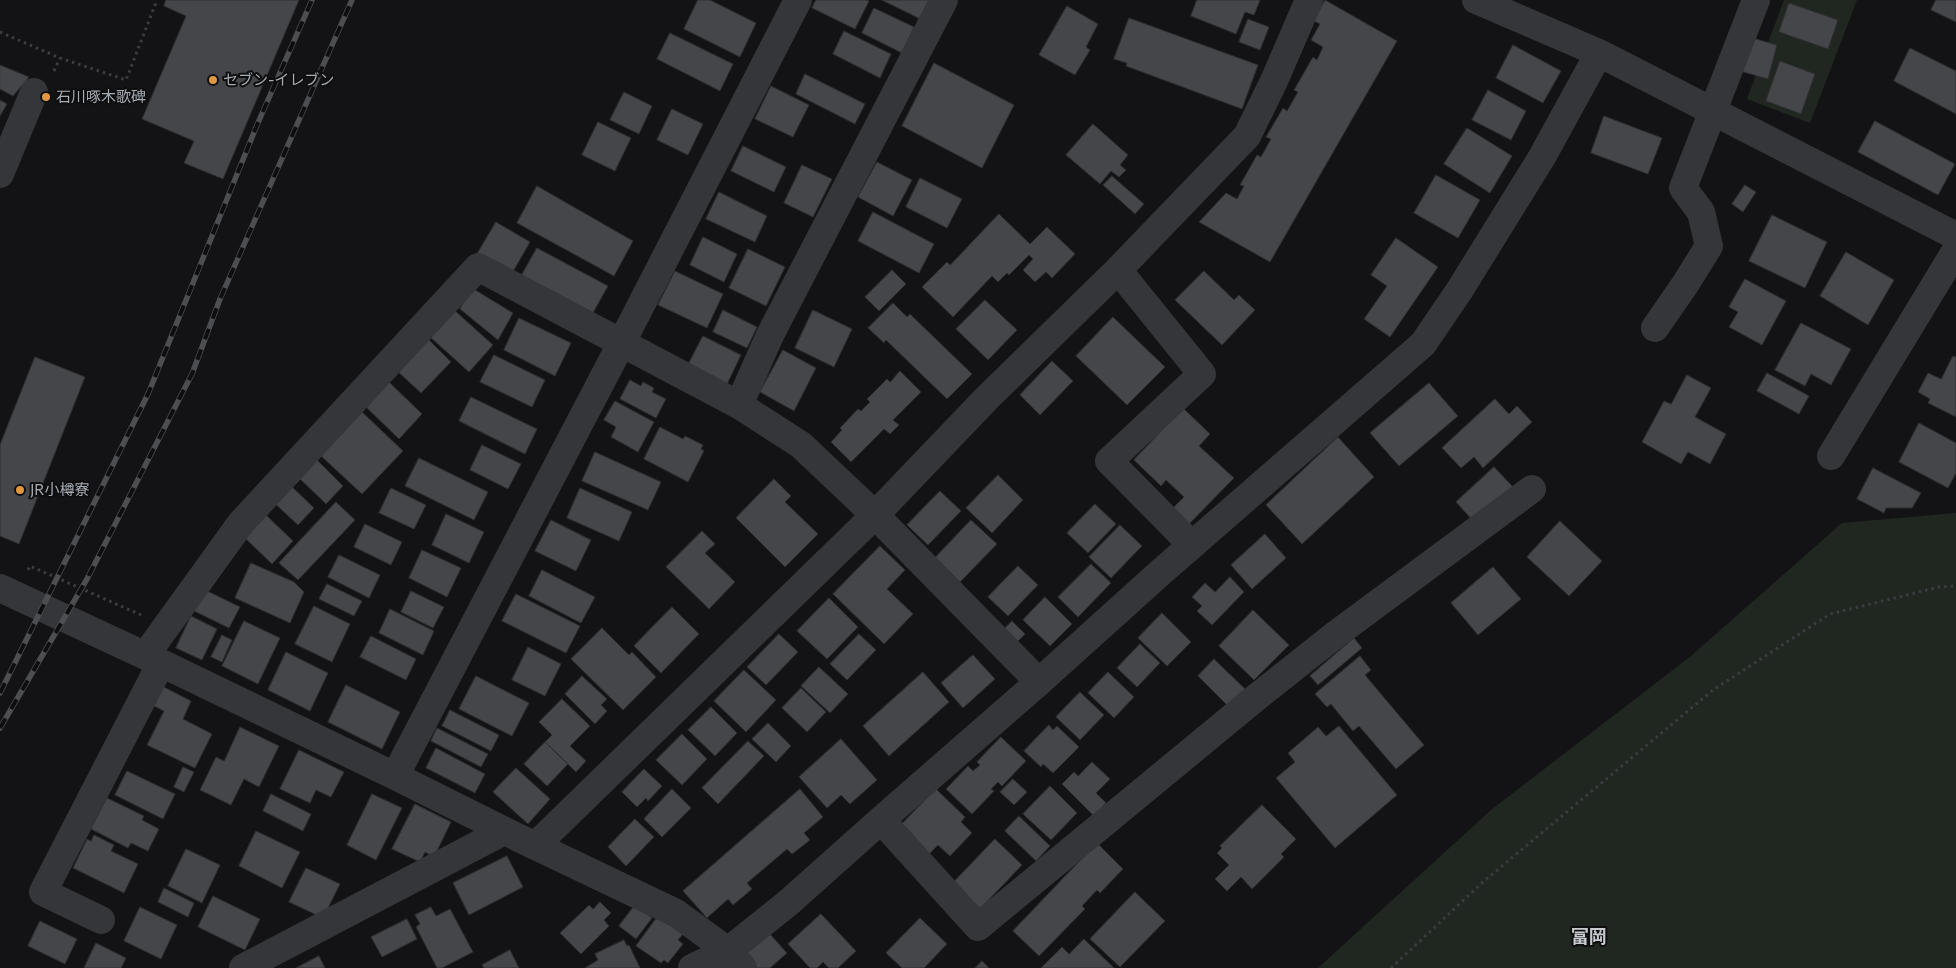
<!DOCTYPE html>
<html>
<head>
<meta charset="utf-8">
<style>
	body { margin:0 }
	canvas { display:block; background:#131315 }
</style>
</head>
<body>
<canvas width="1956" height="968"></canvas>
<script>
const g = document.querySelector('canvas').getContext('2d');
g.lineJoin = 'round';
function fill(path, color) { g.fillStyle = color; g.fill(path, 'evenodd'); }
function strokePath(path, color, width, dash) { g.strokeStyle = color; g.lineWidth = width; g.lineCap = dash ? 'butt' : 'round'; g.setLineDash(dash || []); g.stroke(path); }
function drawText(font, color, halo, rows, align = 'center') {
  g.font = font + ' Commissioner,"Noto Sans JP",sans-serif'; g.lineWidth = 4; g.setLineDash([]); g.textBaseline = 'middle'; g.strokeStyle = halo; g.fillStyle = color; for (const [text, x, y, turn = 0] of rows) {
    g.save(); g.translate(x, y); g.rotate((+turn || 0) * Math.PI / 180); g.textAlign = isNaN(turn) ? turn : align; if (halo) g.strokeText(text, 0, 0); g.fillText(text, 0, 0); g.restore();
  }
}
const green = new Path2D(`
	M1784 0H1857L1810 123 1747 99Z
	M1956 513V968H1318L1491 810 1691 656 1842 523Z`);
const building = new Path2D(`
	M166 0H299L223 179 184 163 194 141 142 119 186 16 164 6Z
	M698 0H710L756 23 740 57 684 29Z
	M816 0H866L869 1 855 29 812 8Z
	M882 0H933L923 20Z
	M1197 0H1260L1254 15 1245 12 1236 34 1191 16Z
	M1325 0 1397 41 1270 262 1199 222 1226 193 1237 199 1244 186 1240 185 1257 155 1261 157 1271 139 1266 137 1283 108 1287 111 1298 92 1294 90 1313 57 1317 60 1323 47 1311 40 1320 24 1314 21Z
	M1936 0H1956V22L1931 10Z
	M1789 3 1838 20 1828 49 1779 32Z
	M1067 6 1098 24 1086 47 1090 50 1075 75 1039 55Z
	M874 8 914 27 902 53 862 33Z
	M1129 18 1258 65 1242 109 1126 66 1127 63 1114 59Z
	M1248 19 1269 27 1260 50 1239 42Z
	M844 31 891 54 880 78 833 54Z
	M670 33 733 64 720 91 657 59Z
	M1749 37 1777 45 1768 79 1740 71Z
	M1513 45 1561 71 1543 103 1496 78Z
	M1910 48 1956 71V114L1894 81Z
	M1780 61 1815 74 1801 114 1766 101Z
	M934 63 1014 105 982 168 902 126Z
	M0 65 29 77 13 96 0 89Z
	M805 74 865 104 855 124 796 94Z
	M771 86 809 105 793 137 755 119Z
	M1488 90 1526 111 1511 140 1472 120Z
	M624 92 652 106 639 134 610 120Z
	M0 100 7 104 0 116Z
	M672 109 703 124 688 155 657 140Z
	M1604 116 1662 138 1648 174 1591 153Z
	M1875 121 1955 164 1938 195 1858 152Z
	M598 122 631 138 615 171 582 155Z
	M1093 124 1128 155 1120 165 1126 170 1119 177 1111 171 1100 184 1066 155Z
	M1467 128 1512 156 1490 193 1444 164Z
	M743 146 786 167 774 192 731 171Z
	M877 162 912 180 893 216 858 197Z
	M802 165 832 179 813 217 784 203Z
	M1436 175 1480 200 1458 238 1414 213Z
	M1112 176 1144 204 1135 214 1103 185Z
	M920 178 962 199 947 228 906 207Z
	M1745 185 1756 192 1743 212 1732 204Z
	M537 186 633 241 614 276 517 223Z
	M719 192 767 216 755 242 706 219Z
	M873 212 934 244 919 273 858 241Z
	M999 214 1030 244 1047 227 1075 254 1052 278 1046 272 1035 282 1023 270 1033 259 1029 255 1009 275 1007 273 998 282 992 276 953 317 922 287 947 262 950 265Z
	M1772 215 1827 242 1805 288 1749 261Z
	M496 222 530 242 511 275 476 256Z
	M703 237 737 254 724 282 690 265Z
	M1396 238 1438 267 1390 337 1364 319 1387 286 1371 275Z
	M537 248 608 286 590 318 519 280Z
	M748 249 785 267 766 306 729 288Z
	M1846 252 1894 280 1868 325 1820 296Z
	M892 270 906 284 879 311 865 297Z
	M675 271 723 294 707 328 658 305Z
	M1204 271 1234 300 1239 295 1255 310 1222 345 1175 300Z
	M1745 279 1786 301 1762 345 1729 327 1738 312 1729 307Z
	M472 288 513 313 498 340 460 309Z
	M985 300 1017 330 988 360 956 329Z
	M893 303 907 317 910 314 972 374 947 399 886 340 884 343 868 328Z
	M453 309 493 345 469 372 429 336Z
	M723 310 757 327 747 348 713 332Z
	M813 310 852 329 834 367 795 348Z
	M1113 317 1165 367 1127 405 1076 356Z
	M519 318 571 343 555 376 504 350Z
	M1801 323 1851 349 1831 385 1811 374 1805 386 1775 370Z
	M703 336 741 355 727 384 688 365Z
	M426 337 451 362 421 393 395 369Z
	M783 350 816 368 794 411 760 392Z
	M494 355 545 380 532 407 480 382Z
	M1953 356 1956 357V417L1928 403 1930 399 1918 392 1928 373 1941 379Z
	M35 357 85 377 19 544 0 536V445Z
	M1052 361 1073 381 1040 415 1020 395Z
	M900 371 921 392 893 420 899 425 890 434 884 429 851 462 831 442 842 430 840 428 858 409 861 411 870 402 867 399 887 379 890 382Z
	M1767 373 1809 396 1799 414 1757 391Z
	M1687 375 1711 388 1695 417 1726 434 1710 464 1688 452 1681 464 1642 442 1664 401 1671 404Z
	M630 380 641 386 643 382 654 388 652 392 666 399 656 418 620 399Z
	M388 381 422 414 399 439 364 405Z
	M1429 383 1458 416 1399 466 1370 433Z
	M471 397 537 429 525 454 459 421Z
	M1495 399 1509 414 1517 406 1532 422 1483 468 1474 457 1461 468 1442 448Z
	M615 401 654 422 638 452 611 437 616 427 604 420Z
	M1183 408 1210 434 1199 446 1234 478 1188 525 1172 509 1184 497 1166 480 1161 486 1134 460Z
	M360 410 403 451 362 494 319 454Z
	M1919 423 1956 443V473L1948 488 1899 462Z
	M660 427 683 439 685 436 703 445 701 449 704 451 688 482 644 459Z
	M1338 437 1374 477 1302 544 1266 505Z
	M482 445 521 464 508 489 470 470Z
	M595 452 661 482 648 510 582 481Z
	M312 455 343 486 326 504 294 473Z
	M419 458 488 492 474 520 405 486Z
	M1494 467 1514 488 1476 524 1456 502Z
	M1873 468 1921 493 1912 508H1886L1884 513 1857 499Z
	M998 475 1023 500 992 533 966 508Z
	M774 479 791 496 785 502 818 534 785 567 736 518Z
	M287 482 314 508 298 525 271 500Z
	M391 488 426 505 414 529 379 513Z
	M580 488 632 512 619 541 567 518Z
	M940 491 961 511 928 545 907 525Z
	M336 502 355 520 298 580 279 563Z
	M1095 504 1116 524 1088 553 1067 533Z
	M446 514 484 532 469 563 432 545Z
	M266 515 293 541 272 564 245 538Z
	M551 520 591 540 576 571 535 551Z
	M971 520 997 544 960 582 935 558Z
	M1560 521 1602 561 1569 596 1527 557Z
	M365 524 402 542 391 565 354 547Z
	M1120 525 1142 546 1111 578 1089 557Z
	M702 531 715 544 705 553 735 582 709 609 666 567Z
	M1265 534 1286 558 1252 589 1231 565Z
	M880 546 905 570 887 589 913 614 884 644 833 594Z
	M422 550 461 568 447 597 409 578Z
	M339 555 380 575 369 598 328 577Z
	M251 563 294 582 304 592 290 623 235 598Z
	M1091 564 1111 583 1078 617 1058 597Z
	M1018 566 1038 585 1008 616 988 597Z
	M1493 567 1521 599 1478 635 1451 603Z
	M542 570 595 597 581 623 529 596Z
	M1230 577 1244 592 1212 625 1197 611 1202 606 1192 597 1205 583 1215 592Z
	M327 584 362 601 354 616 319 599Z
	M201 588 240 607 229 628 190 609Z
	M411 591 444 607 433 628 401 612Z
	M516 594 580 626 566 653 502 621Z
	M1045 597 1072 624 1050 646 1023 620Z
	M829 598 858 627 827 659 797 631Z
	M314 606 350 624 332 662 295 644Z
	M672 607 699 634 661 673 634 646Z
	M390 609 434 631 423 655 379 633Z
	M1253 610 1289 645 1254 680 1219 646Z
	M1162 613 1191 642 1167 666 1138 638Z
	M191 616 217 629 202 660 176 648Z
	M244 621 280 638 258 684 222 666Z
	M1012 621 1025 634 1010 649 997 636Z
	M602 628 629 655 632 652 656 677 623 710 571 659Z
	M779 634 798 652 766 685 747 667Z
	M859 634 876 650 847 680 830 664Z
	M222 635 232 640 222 662 211 657Z
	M371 636 416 659 406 680 360 657Z
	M1354 638 1362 648 1318 685 1310 676Z
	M1140 644 1160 663 1137 687 1117 668Z
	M528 647 561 664 545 696 512 680Z
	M286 652 328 673 310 711 268 690Z
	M973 655 995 679 963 708 941 683Z
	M1360 656 1371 670 1365 675 1424 745 1396 769 1359 726 1353 731 1331 704 1327 707 1315 694Z
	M1214 659 1245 689 1229 707 1198 676Z
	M819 667 848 694 830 713 801 686Z
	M744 670 776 700 746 732 714 701Z
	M923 672 949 702 889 756 863 726Z
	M1108 672 1134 697 1114 718 1088 693Z
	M476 676 529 703 512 736 459 709Z
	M582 676 607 699 601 705 607 711 595 724 565 694Z
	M160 685 191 701 183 719 212 734 195 768 147 745 164 711 150 704Z
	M346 685 400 712 382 749 328 722Z
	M801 688 826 712 807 732 782 708Z
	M1080 692 1104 715 1080 740 1056 717Z
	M562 699 590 726 570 746 586 761 576 772 545 742 552 735 539 722Z
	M711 707 737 733 715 756 688 730Z
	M450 710 499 735 491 751 442 726Z
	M768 723 791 746 776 762 752 739Z
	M1049 725 1053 730 1057 726 1079 747 1053 773 1043 764 1041 767 1024 751Z
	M1339 726 1397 795 1335 848 1276 778 1295 762 1288 753 1318 727 1326 736Z
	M240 727 279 746 259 787 244 779 231 805 200 790 216 757 224 761Z
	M437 728 488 754 481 767 431 741Z
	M682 734 707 759 682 785 656 760Z
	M1001 737 1026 761 1002 786 998 782 991 789 994 791 972 814 946 789 968 766 973 771 980 765 977 762Z
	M841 739 877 780 850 804 841 795 827 808 799 777Z
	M748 741 764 756 718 804 702 788Z
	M545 742 568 764 547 786 524 764Z
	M436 748 485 774 475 793 426 768Z
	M299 750 344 772 331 797 316 790 310 803 280 789Z
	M1092 762 1110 779 1096 793 1106 803 1094 816 1062 784 1074 772 1078 776Z
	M183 767 194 772 184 792 174 787Z
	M516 768 550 799 528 824 493 792Z
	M644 769 662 786 648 801 646 798 637 807 622 792Z
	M127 771 175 794 163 819 115 795Z
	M1013 779 1027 792 1014 805 1000 792Z
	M1050 786 1077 813 1051 840 1023 814Z
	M672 789 691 808 662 837 644 819Z
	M800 789 823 817 804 833 810 840 792 854 787 849 747 883 752 889 733 905 728 899 707 918 683 891Z
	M936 789 965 817 961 822 972 833 950 856 938 845 927 856 898 828Z
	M271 794 311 814 303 831 263 811Z
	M372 794 402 808 376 860 347 845Z
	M107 798 144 816 142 820 159 829 148 851 131 843 128 848 91 829Z
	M415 804 451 822 434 857 425 852 420 862 392 849Z
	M1262 805 1296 839 1281 854 1284 857 1252 889 1241 877 1227 891 1215 879 1229 865 1217 853 1222 848 1220 846Z
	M1019 816 1050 846 1036 861 1005 831Z
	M635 819 654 837 626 866 608 847Z
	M256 831 300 852 282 888 239 866Z
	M94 835 114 845 111 851 138 864 124 893 73 868 87 839 91 841Z
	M995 839 1022 865 979 910 952 884Z
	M1097 843 1123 869 1100 893 1097 890 1082 906 1085 909 1039 956 1013 931Z
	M186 849 220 865 202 903 168 886Z
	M507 856 523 887 469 915 453 883Z
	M306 868 340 884 323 918 289 902Z
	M164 888 194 903 188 917 158 902Z
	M1135 892 1165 921 1120 967 1090 939Z
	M213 896 260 919 245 950 198 927Z
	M600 902 611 913 604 920 609 926 581 954 560 933 589 905 593 909Z
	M635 905 652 918 636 939 619 926Z
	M140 907 177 925 161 959 124 941Z
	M431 907 436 916 450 909 473 952 442 968H437L416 927 420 924 415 915Z
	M821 914 856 951 838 968H829L823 962 817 968H810L788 944Z
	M658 916 683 934 678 940 683 944 668 963 664 960 661 963 636 946Z
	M920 918 947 944 924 968H902L886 953Z
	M407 919 417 939 382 957 371 937Z
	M40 921 77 939 65 964 28 946Z
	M769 933 787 953 770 968H757L745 955Z
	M1084 939 1114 968H1041L1062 947 1069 954Z
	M624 940 627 946 629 945 640 968H585L598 960 595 954Z
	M96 943 126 958 121 968H84Z
	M510 950 519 968H484L482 965Z
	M319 956 325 968H296Z
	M982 961 989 968H975Z`);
const path = new Path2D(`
	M0 32 60 58 126 80 157 0
	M54 71 60 58
	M28 570 30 566 141 615
	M1391 968 1484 881 1713 690 1830 614 1939 587 1956 586`);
const minor = new Path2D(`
	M1476 0 1599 53 1956 236
	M0 174 34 92
	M1118 270 1202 374 1109 461 1192 545
	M1655 328 1686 283 1709 246 1701 212 1683 188 1756 0
	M739 405 770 335 944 0
	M1831 456 1956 250
	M0 588 161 663 395 776 535 846 875 515 987 398 1118 270 1247 136 1274 81 1309 0
	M145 656 241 523 478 267 739 405 801 445 875 515 1039 682
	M395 776 622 342 798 0
	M881 820 978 927 1258 696 1335 635 1532 489
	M519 838 676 913 728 951 743 968
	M101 920 43 892 161 663
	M243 968 504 831
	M692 968 728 951 788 903 881 820 1039 682 1161 572 1423 344 1459 291 1542 157 1599 53`);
const rail = new Path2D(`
	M0 693 148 394 257 125 312 0
	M0 728 87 579 192 374 220 299 352 0`);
const markers = [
	[213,80,5,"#df9841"],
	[46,97,5,"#df9841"],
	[20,490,5,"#df9841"]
];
const poiNames = [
	["セブン-イレブン",223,80],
	["石川啄木歌碑",56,97],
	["JR小樽寮",30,490]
];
const quarterNames = [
	["富岡",1589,937]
];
fill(green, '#202720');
fill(building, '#45464a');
strokePath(building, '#2d2e30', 1);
strokePath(path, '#3b3d40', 3, [2.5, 4]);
strokePath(minor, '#353639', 28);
strokePath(rail, '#4c4e52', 5.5);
strokePath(rail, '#0e0e0f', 4, [11]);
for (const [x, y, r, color] of markers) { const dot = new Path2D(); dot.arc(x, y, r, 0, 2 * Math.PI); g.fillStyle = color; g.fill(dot); strokePath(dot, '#0e0e0f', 2); }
drawText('15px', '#a6acb4', '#0e0e0f', poiNames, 'left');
drawText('bold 18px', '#c7cad0', '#0e0e0f', quarterNames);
</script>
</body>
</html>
